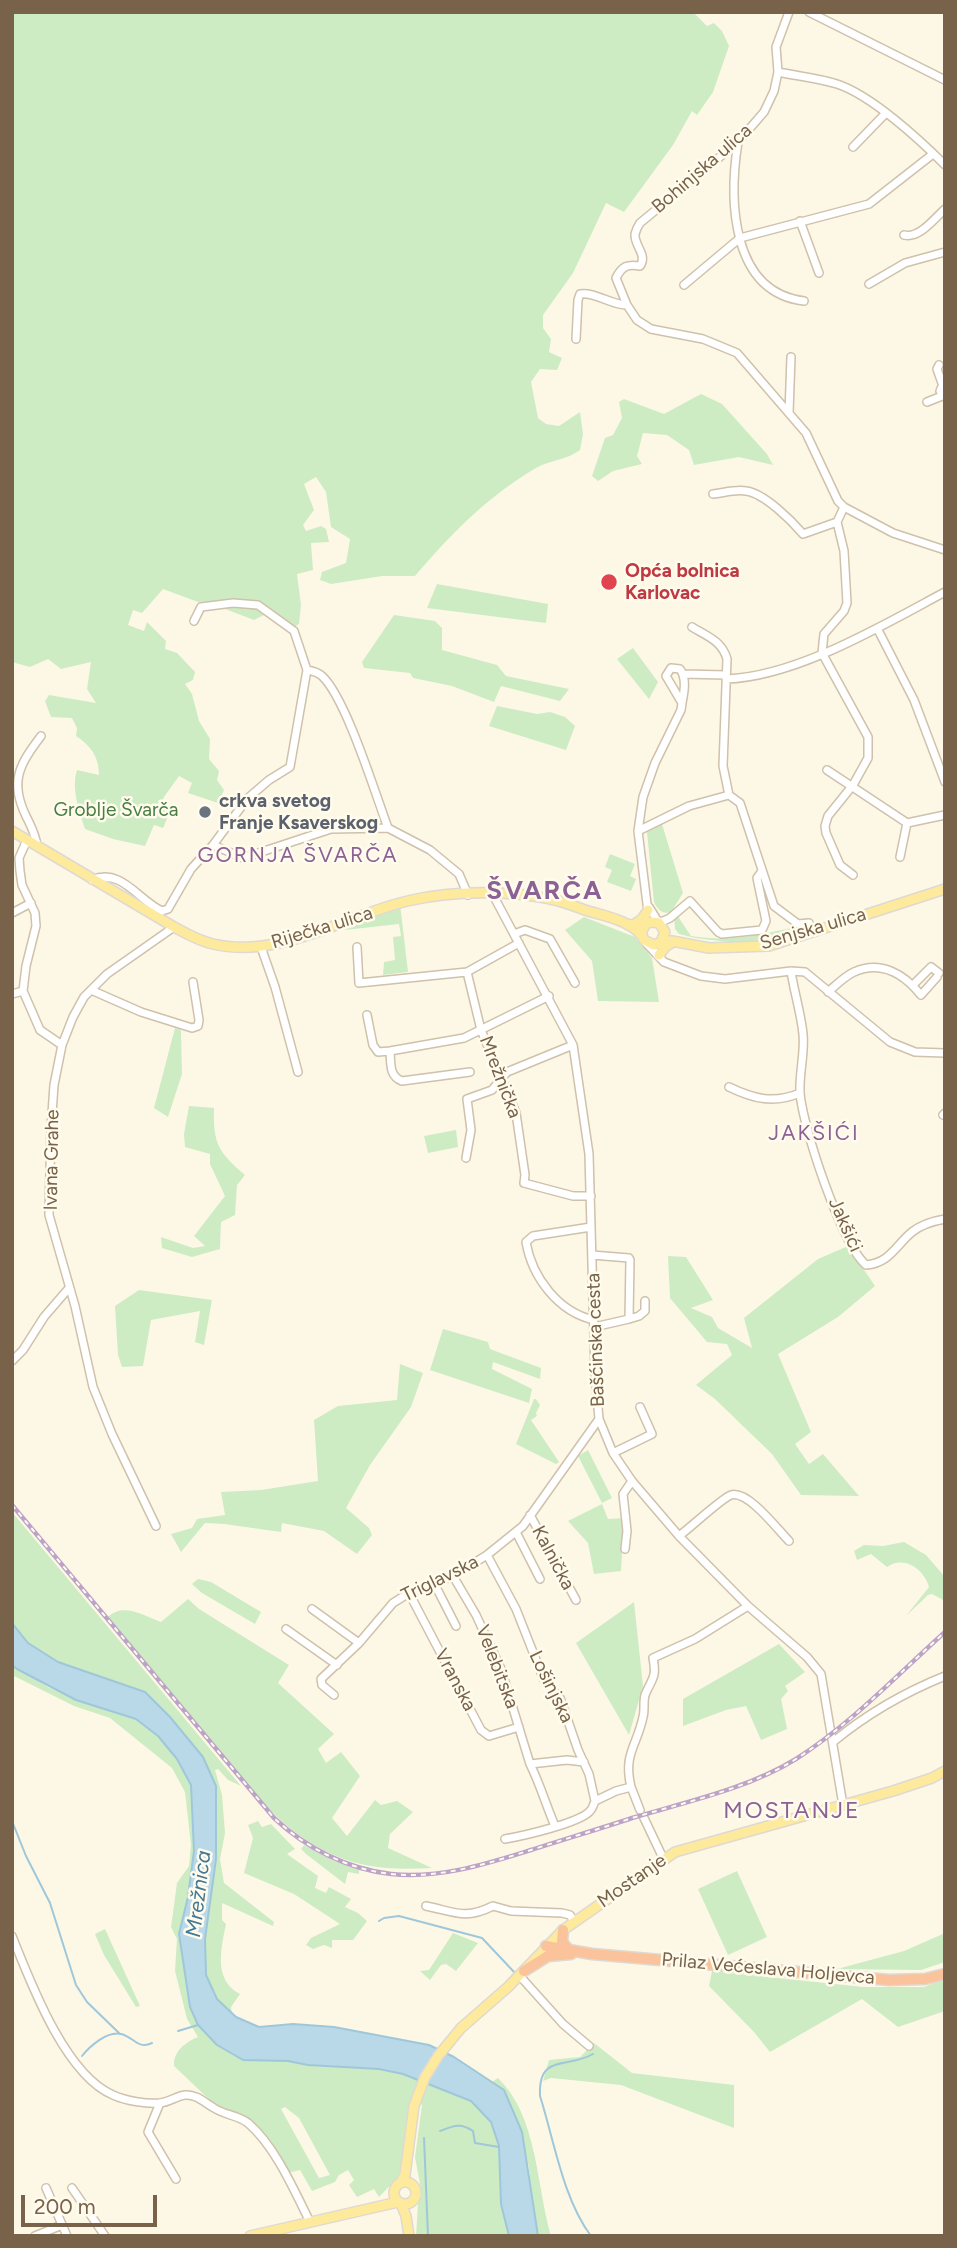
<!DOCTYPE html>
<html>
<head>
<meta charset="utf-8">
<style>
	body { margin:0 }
	#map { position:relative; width:957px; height:2248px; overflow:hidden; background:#fdf8e6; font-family:Figtree,sans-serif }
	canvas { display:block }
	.frame { position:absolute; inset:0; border:14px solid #786249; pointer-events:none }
	.scale { position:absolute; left:21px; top:2195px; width:136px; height:32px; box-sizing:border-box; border:4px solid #786249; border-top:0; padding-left:9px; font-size:21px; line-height:24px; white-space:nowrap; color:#786249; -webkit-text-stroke:5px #fffbed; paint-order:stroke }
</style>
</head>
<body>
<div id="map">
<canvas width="957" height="2248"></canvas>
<div class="frame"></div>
<div class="scale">200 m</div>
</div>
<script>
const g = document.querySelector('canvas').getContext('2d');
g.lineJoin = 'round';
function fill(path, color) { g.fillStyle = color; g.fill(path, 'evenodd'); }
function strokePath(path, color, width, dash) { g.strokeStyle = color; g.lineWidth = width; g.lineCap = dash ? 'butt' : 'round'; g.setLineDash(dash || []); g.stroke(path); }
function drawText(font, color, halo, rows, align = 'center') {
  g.font = font + ' Figtree,sans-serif'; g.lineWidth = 5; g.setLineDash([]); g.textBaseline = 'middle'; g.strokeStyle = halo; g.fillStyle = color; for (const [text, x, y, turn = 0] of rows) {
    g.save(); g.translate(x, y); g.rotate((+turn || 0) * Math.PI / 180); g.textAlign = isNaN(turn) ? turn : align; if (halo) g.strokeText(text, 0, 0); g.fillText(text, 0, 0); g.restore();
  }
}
const green = new Path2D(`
	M12 12H693L707 26 714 23 722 31 729 46 713 92 697 115 692 111 673 145 624 212 606 203 573 273 543 315V328L551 339 549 352 562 358 557 370 540 369 531 382 538 418 546 424 559 426 580 412 583 434 580 450C567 460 550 460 536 468 487 497 452 533 415 576H382L331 584 320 580 322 572 346 563 350 539 331 527 326 492 316 477 304 484 314 510 303 525 306 531 321 526 326 529 329 542 311 543 313 570 297 574 301 605 299 624 288 631 266 614 254 620 220 607 217 601 198 602 163 589 142 613 133 610 128 625 144 631 147 622 166 641 165 649 177 653 195 672 193 680 185 684 192 694 199 721 210 739 209 759 219 771 217 780 224 790 218 803 188 793 192 783 179 776 164 797 160 806 170 811 164 826 163 828 154 825 145 846 113 839 85 829C79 811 71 788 77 770L99 775C99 757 91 746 76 736L77 728 72 718 51 717 45 701 49 695 96 703 87 689 91 662 61 669 48 659 30 667 12 662Z
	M701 394 722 404 767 454 773 465 739 457 694 465 689 450 667 435 643 433 637 456 642 464 613 471 598 481 592 476 605 438 613 435 622 418 619 402 624 399 664 414Z
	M437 584 548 604 546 623 427 608Z
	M394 615 435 621 442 628V650L497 665 506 676 569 689 560 701 501 686 494 702 452 686 413 678 410 673 364 668 362 662Z
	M633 648 658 682 649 699 617 659Z
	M497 706 537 714 550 712 565 717 575 726 566 750 489 726Z
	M662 824 683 893 673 909 691 936C728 942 755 936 791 928L792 931 746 944 695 938 679 934 675 929 674 917 670 913C661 913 658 910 654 902L647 832Z
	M610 854 635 864 630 876 636 879 631 891 607 882 612 870 605 867Z
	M400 904 408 972 383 975 384 962 395 960 393 937 401 936 399 924 345 930 343 922Z
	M584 917 635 937 652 958 659 1002 598 1001 592 961 565 930Z
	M175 1028 181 1030 182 1074 168 1117 154 1108Z
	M189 1106 214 1108C213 1143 218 1152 245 1175L237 1185 235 1215 221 1222 220 1249 192 1257 162 1248 161 1237 193 1248 205 1246 194 1236 225 1196 210 1164V1154L185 1147 184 1134Z
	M456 1130 458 1147 428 1153 424 1136Z
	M848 1246 875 1286 838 1317 778 1354 811 1432 795 1444 809 1464 823 1454 859 1496 801 1495 772 1454 715 1399 696 1385 732 1355 727 1344 707 1342 670 1298 668 1256 686 1257 713 1300 691 1308 712 1317 718 1328 752 1348 744 1318 818 1259Z
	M139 1290 212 1300 204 1345 195 1342 200 1311 151 1320 143 1366 122 1367 118 1355 115 1306Z
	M443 1329 488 1342 490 1349 541 1368 540 1379 493 1362 492 1369 532 1389 529 1403 430 1370Z
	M400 1364 423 1373 411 1407 370 1465 346 1508 369 1528 372 1535 357 1554 324 1531 282 1523 281 1532 224 1524 205 1523 181 1552 171 1534 192 1528 197 1519 225 1515 221 1492 261 1490 318 1481 314 1420 338 1406 397 1400Z
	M534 1399H536L540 1405 536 1413 537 1416 531 1420 559 1462 556 1464 516 1444Z
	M588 1450 612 1498 602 1503 578 1456Z
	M602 1504 608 1519 624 1518 621 1571 594 1574 588 1543 568 1521Z
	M12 1512 241 1786 228 1780 218 1769 215 1770 222 1795 225 1833 220 1859 224 1883 274 1922 273 1926 222 1903V1920L226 1924C221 1949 213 1980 240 1994L231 2007 232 2013 217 1999 206 1975 205 1939 216 1859V1786L203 1757 170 1717 145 1692 58 1662 28 1643 12 1623Z
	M904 1542 926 1555 945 1577V1601L932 1594 928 1595 906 1616 929 1587C924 1569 904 1555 887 1567L871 1554 857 1560 854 1551 864 1545 883 1546Z
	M198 1579 211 1582 261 1612 255 1624 202 1593 192 1584Z
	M188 1599 199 1609 289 1665 278 1683 334 1734 318 1749 326 1763 341 1752 360 1776 332 1818 347 1836 375 1800 381 1805 397 1801 413 1812 390 1834 388 1848 432 1868C393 1870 360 1869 323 1850 276 1826 243 1780 210 1740 176 1699 142 1658 108 1617 124 1602 144 1616 161 1622Z
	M634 1602 643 1686 629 1735 576 1643Z
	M779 1644 805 1672 785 1686 788 1691 781 1699 787 1729 761 1740 746 1706 726 1710 683 1726V1699Z
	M12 1665 48 1687 76 1700 136 1719 158 1736 177 1759 191 1785 194 1816V1851L188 1897 179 1934 190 2007 243 2060 288 2061 308 2065 379 2069 420 2079 410 2103 407 2121 401 2174 379 2197 374 2189 357 2197 349 2185 354 2180 348 2170 339 2175 335 2182 312 2191 300 2170 288 2173 249 2120 242 2115 216 2106 174 2066C173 2051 186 2042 198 2037L187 2019 175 1971 177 1939 171 1927 177 1883 189 1866 191 1845 185 1792 172 1768 110 1718 74 1706 14 1676ZM285 2107 299 2118 330 2175 319 2178 281 2109Z
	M258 1821 262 1827 271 1824 295 1849 287 1854 318 1876 315 1888 326 1893 329 1887 351 1899 345 1907 358 1913 367 1921 353 1940H332V1948L324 1945 313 1949 306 1945 311 1938 340 1924 294 1894 244 1873 253 1838 248 1825Z
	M304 1845 332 1860 359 1870V1874L348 1872 345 1884 306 1854 301 1849Z
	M737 1871 767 1937 728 1955 698 1889Z
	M105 1929 140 2006 136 2007 104 1955 95 1934Z
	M453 1933 478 1943 456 1971 446 1964 441 1965 430 1980 420 1971 429 1970Z
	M945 1933V1962L921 1970 837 1969 904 1951Z
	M712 1971 863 1987H924L945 1979V2011L898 2027 862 1999 770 2052 754 2032 709 1986Z
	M594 2043 632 2073 734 2085V2128L621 2085 551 2078 543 2081 549 2060 580 2057Z
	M498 2078C538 2117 536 2184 551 2236H538L532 2210 529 2167 504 2090 492 2082Z
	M428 2084 471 2101 491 2122 499 2146 501 2204 509 2236H416L418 2204 422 2195 415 2157 422 2105 420 2103Z`);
const water = new Path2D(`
	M12 1623 28 1643 58 1662 145 1692 170 1717 203 1757 216 1786V1859L205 1939 206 1975 217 1999 236 2017 259 2027 293 2024 334 2027 429 2045 454 2057 504 2090 522 2132 538 2236H509L501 2204 499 2146 491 2122 471 2101 403 2074 379 2069 308 2065 288 2061 243 2060 217 2045 198 2025 190 2007 179 1934 188 1897 194 1851 191 1785 177 1759 158 1736 136 1719 76 1700 17 1669 12 1665Z`);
const stream = new Path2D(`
	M12 1821 26 1856 50 1903 76 1985 87 2002 120 2034
	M379 1921 384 1918 399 1916 482 1938 515 1973
	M178 2031 198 2025
	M82 2056C90 2046 107 2031 121 2034 134 2037 138 2050 152 2043
	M440 2131C453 2126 460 2122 473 2131L475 2143 499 2147
	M424 2138 428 2236
	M591 2236C563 2199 554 2140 540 2096 538 2053 567 2069 593 2054`);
const minor = new Path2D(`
	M789 12 776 47 778 72 774 91 764 112 738 142 640 223C638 226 636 230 635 234 634 246 648 255 640 266 627 264 622 266 616 278L627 305 637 320 651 329 703 339 737 353 806 433 838 501 844 507 893 533 945 550
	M809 12 945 80
	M778 72C797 76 818 78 837 84 871 95 919 139 945 165
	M738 142C729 198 730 292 804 301
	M853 147 885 114
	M800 221 819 273
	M904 235C919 239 934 219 945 209
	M869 284 905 263 945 252
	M684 285 740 238 869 204 933 154
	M576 339 578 300 580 294C596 292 611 305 627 305
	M939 365 937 369 942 383
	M944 382 940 391 945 397
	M927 402 942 396
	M789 413 791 357
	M713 494C723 493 736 489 746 491 764 493 792 521 803 534L837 522
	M844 507 837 522 844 551 847 603 844 611 824 634 822 653 868 737V758L853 785 828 816 825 826 826 833 840 865 853 875
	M194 621 201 607 233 603 258 605 294 631 307 670C312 671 318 672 322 676 346 698 375 793 388 828L430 850 459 874 468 895
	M692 627C707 636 722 641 727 659L723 766 729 795 740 803 774 906 798 924 809 923
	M877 628 914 700 945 782
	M683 674 726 675
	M726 679C796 677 883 625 945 592
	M827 770 907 823
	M638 831 689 806 729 795
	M27 840 19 858 20 871 22 885 35 913 36 926 26 966 23 991 40 1030 62 1045
	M213 845 243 858 331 829 388 828
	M37 846C36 835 31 826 26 816 9 781 20 764 41 736
	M900 857 907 823 945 815
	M92 880C121 867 139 901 162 911L168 909 191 869 213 845 247 799 269 780 290 767 307 670
	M492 893 573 1045 589 1154 595 1373 599 1419 613 1453 632 1481 679 1536 748 1606 807 1657 821 1674 843 1805
	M649 907 659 923 670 918 690 901 718 932 722 934 762 930 766 921 757 878 762 871
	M648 912 638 831 643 797 655 763 681 710 682 703 666 676 671 668 680 669C687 679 684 692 682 703
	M12 913 31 903
	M514 934 525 930 550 939 575 983
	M646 943 664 962 701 976 725 979 791 971 805 972 890 1042 915 1052 945 1053
	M261 947 275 987 298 1072
	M357 947 359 983 467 972 519 943
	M791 971C794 992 801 1013 803 1034 805 1053 799 1073 800 1092 802 1126 842 1245 866 1265 890 1263 896 1245 912 1232 922 1224 933 1221 945 1219
	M467 972 481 1030 516 1113 525 1175 524 1183 573 1196H591
	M913 985 931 967 939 973
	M91 990 141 1012 192 1028 198 1026 199 1020 193 982
	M828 992C836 985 845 976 854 972 881 960 904 974 921 995L937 977
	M12 994 23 991
	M367 1015 373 1045 378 1052 390 1051 464 1038 549 996
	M390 1051C391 1064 389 1076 402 1081L470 1072
	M729 1087C754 1099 774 1104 800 1093
	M943 1115 945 1113
	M466 1158 471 1130 467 1099 492 1090 507 1072 573 1045
	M591 1227 533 1236 526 1242C532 1277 558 1312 594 1320
	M592 1255 629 1258 630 1260 629 1319 594 1327
	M629 1319 639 1316 645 1311V1301
	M12 1361 23 1350 44 1317 69 1288
	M613 1453 652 1434 640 1407
	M530 1515 576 1600
	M156 1526 112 1434 93 1387 75 1306 49 1215 51 1128 54 1085 62 1045 73 1017 84 997 107 974 174 927
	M516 1532 540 1579
	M679 1536C690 1528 722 1498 731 1495 748 1490 777 1529 789 1541
	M625 1549 627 1531 623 1494 632 1481
	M487 1555 516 1609 544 1680 560 1698 578 1750 589 1774 595 1801 616 1791 631 1787 640 1810
	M453 1576 476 1615 501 1669 530 1764 567 1760 584 1762
	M434 1583 456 1626
	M409 1593 481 1730 489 1736 519 1727
	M312 1609 359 1643
	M286 1629 337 1665
	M334 1695 322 1685 321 1679 359 1643 393 1603 409 1593 453 1576 487 1555 523 1526 599 1419
	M833 1742C868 1713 903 1693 945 1676
	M530 1764C540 1784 546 1805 555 1826
	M631 1787C623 1754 637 1746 643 1717 645 1710 643 1702 645 1695 652 1678 657 1678 653 1658L695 1639 748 1606
	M643 1816 663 1858
	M505 1839C522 1836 580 1823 590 1811 592 1809 594 1804 595 1801
	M426 1906C455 1912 465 1920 493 1906L511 1911 562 1913 570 1915 574 1921
	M12 1936C30 1981 65 2075 113 2095 126 2101 146 2104 160 2103 169 2102 177 2096 185 2095 197 2094 205 2103 214 2108 224 2115 238 2115 248 2123 275 2146 294 2190 310 2222
	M519 1975 563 2024 589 2046
	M160 2103 148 2132 176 2179
	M46 2188 67 2236
	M72 2188 105 2236
	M35 2236 62 2225`);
const major = new Path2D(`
	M12 831 174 927C187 934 199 941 213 944 282 960 346 914 412 900 453 891 509 890 550 899 562 901 574 906 585 910 604 916 630 920 642 936
	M635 924 642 919 648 910
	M628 925C638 925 650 920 659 923L665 932 661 942 654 945 644 940 641 932 646 924
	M661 942 672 941 709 948 769 946 945 889
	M659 955 666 946 673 942
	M394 2193a11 11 0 1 1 22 0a11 11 0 1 1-22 0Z
	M401 2182 405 2175 414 2106 425 2077 438 2056 461 2028 508 1987 563 1930 675 1852 893 1791 932 1778 945 1771
	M401 2204 406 2216 409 2236
	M250 2236 398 2202`);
const highway = new Path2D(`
	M563 1930 562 1942 568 1949
	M546 1946 592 1954 889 1980 925 1979 945 1974
	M524 1971 548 1956 571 1954`);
const rail = new Path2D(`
	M12 1505 274 1818C306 1848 347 1869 391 1874 440 1879 486 1864 531 1850 565 1839 599 1829 632 1818 686 1802 747 1789 796 1759 851 1724 897 1675 945 1632`);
const markers = [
	[609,582,9,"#e0444e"],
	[205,812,7,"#6b7280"]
];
const streetNames = [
	["Bohinjska ulica",702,169,-41],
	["Riječka ulica",322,928,-17],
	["Senjska ulica",813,929,-16],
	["Mrežnička",500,1077,69],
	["Ivana Grahe",52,1160,-89],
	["Jakšići",845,1225,66],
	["Bašćinska cesta",596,1340,-92],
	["Kalnička",553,1558,62],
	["Triglavska",440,1579,-26],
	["Velebitska",497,1667,69],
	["Vranska",455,1680,62],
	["Lošinjska",551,1687,64],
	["Mostanje",632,1881,-35],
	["Prilaz Većeslava Holjevca",768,1969,5]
];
const healthNames = [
	["Opća bolnica",625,571],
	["Karlovac",625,593]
];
const worshipNames = [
	["crkva svetog",219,801],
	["Franje Ksaverskog",219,823]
];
const parkNames = [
	["Groblje Švarča",116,810]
];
const neighbourhoodNames = [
	["GORNJA ŠVARČA",298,856],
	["JAKŠIĆI",814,1134]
];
const waterNames = [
	["Mrežnica",199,1894,-83]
];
const quarterNames = [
	["MOSTANJE",792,1811]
];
const districtNames = [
	["ŠVARČA",545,891]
];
fill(green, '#cdecc3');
fill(water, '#b9d9e8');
strokePath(water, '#9fc7da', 2);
strokePath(stream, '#9fc7da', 2);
strokePath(minor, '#cfc1ab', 10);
strokePath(major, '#dfd9d3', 12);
strokePath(highway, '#dfd9d3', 13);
strokePath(minor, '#fff', 7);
strokePath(major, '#feea9c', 9);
strokePath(highway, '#fac39b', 10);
strokePath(rail, '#bda3c8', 4.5);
strokePath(rail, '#fffbed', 2, [5]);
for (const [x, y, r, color] of markers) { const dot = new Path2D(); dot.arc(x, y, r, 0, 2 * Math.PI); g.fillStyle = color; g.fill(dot); strokePath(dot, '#fffbed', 2.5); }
drawText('19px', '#786249', '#fffbed', streetNames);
drawText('bold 19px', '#be3a42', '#fffbed', healthNames, 'left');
drawText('bold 19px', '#5b616d', '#fffbed', worshipNames, 'left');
drawText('19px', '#487e41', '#fffbed', parkNames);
g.letterSpacing = '2px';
drawText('21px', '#8c6194', '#fffbed', neighbourhoodNames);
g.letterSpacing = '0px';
drawText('italic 21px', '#447894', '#fffbed', waterNames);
g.letterSpacing = '2px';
drawText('23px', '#8c6194', '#fffbed', quarterNames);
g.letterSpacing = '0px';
g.letterSpacing = '2px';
drawText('bold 26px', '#8c6194', '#fffbed', districtNames);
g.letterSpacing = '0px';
</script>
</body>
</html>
